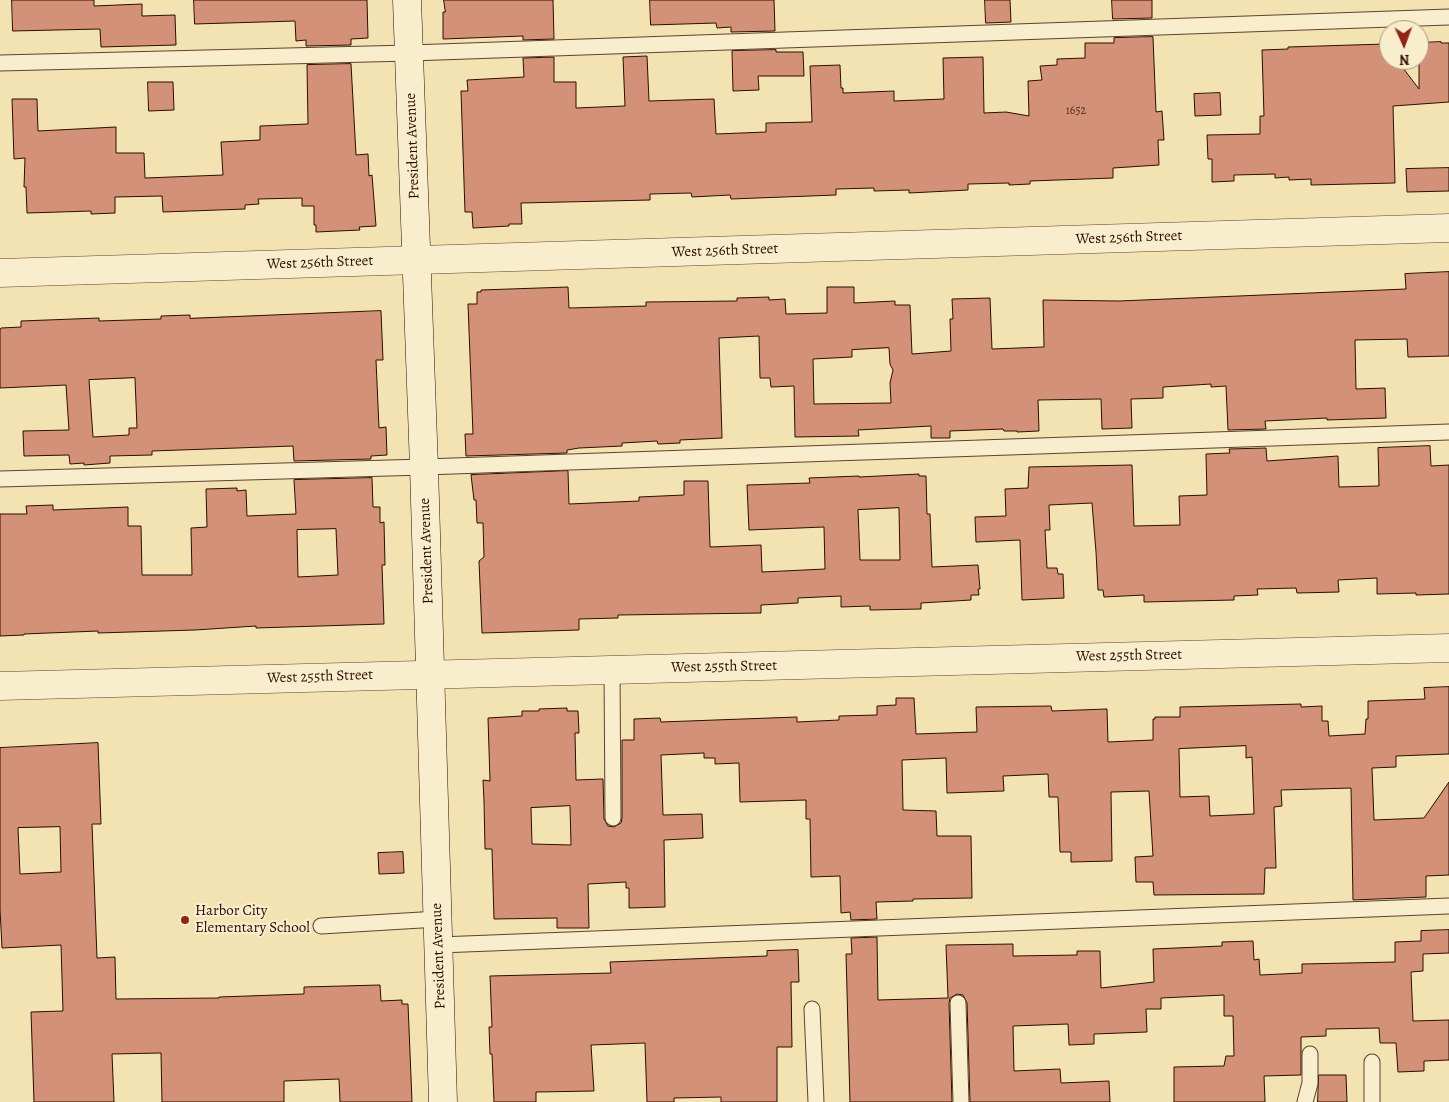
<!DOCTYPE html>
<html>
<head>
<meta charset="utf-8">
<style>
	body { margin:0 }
	#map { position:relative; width:1449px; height:1102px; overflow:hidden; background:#f4e3b2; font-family:Alegreya,serif }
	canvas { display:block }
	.north { position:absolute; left:1379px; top:20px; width:50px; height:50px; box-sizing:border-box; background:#f8edcd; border:1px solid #a6937c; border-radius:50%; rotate:178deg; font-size:14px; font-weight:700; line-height:20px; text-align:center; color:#2c0d02 }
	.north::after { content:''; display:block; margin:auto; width:18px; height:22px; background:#8f2418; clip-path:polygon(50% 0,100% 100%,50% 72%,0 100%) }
</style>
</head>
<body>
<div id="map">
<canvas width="1449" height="1102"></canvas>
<div class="north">N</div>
</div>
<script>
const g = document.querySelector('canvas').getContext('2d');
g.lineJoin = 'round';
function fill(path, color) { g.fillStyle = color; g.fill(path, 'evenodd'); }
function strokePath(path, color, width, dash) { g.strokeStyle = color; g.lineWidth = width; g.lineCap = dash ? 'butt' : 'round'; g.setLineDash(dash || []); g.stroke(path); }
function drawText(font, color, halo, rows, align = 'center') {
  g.font = font + ' Alegreya,serif'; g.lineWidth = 4; g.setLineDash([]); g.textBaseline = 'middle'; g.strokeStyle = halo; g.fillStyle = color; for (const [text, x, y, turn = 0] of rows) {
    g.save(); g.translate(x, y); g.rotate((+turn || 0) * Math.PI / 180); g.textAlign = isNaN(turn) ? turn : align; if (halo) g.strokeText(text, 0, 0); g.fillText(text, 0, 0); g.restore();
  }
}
const building = new Path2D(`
	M12 0H94V6L142 4V16L175 15 176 45 101 47 100 29 13 31Z
	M194 0H367L368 38 351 39V45L306 46V40L296 41 295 21 195 24Z
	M444 0H553L554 39 523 40V36L443 39V12H445Z
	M650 0H774L775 31 731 32V27L717 28 716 23 651 25Z
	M985 0H1010L1011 22 986 23Z
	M1112 0H1152V18L1113 19Z
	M1153 37 1156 112 1162 111 1164 140H1158L1159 165 1113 168V178L1030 181V184L1009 185V183L968 184V190L909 193V190L874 191V188L836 189V195L731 199 730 195 692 197 691 193 650 194V200L521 203 522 224H509V226L473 228 472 212H465L461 91H468L467 80 524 77 523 58 554 57V82H576V108L625 106 623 57 647 56 649 101 714 99 716 134 766 132V123L812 122 810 66 840 65 841 88H843V93L894 91V101L944 99 943 58 983 57 984 113 1006 112 1029 116 1028 81 1042 80 1040 66 1057 65V59L1085 58V43H1114V38Z
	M1441 42V43H1449V102L1393 106 1395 183 1311 185V179L1289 180V177L1275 178V174L1234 175V181L1212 182V159H1208L1207 135 1260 134V116H1264L1262 50 1288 49V47L1385 44 1389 49V60H1397L1419 89V43Z
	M776 50V52H803L804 76H758L759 90 733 91 732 51Z
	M351 64 356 155 368 154 369 176 372 175 376 226 359 227 360 230 316 232V225H314V206H302V198L258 199 259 204 245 205V209L163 212 162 196 115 197V213L91 214V211L27 213 26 187H24L25 158 14 159 12 99H37L38 131 116 127V153H144L145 178 223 175 221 142 260 140V126L308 124 307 65Z
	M148 82H173L174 110 149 111Z
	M1220 93 1221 115 1195 116 1194 94Z
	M1449 168V191L1407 192 1406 169Z
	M1449 272V356L1408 357 1407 339 1355 340 1356 389 1385 388 1386 418 1327 420V418L1265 421 1266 429 1228 430 1226 386 1211 387V384L1163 387V398L1131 399 1132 428 1102 429 1101 399 1038 400 1039 431 1017 432V431H1004L1003 429 950 431V438H931V426L858 430 859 436 795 437 794 386 771 387 770 378H760L759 336 719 338 722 438 680 440V443L658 444 657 441 622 443V446L579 448 567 450V453L466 456 465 434H473L468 304H477V292H481V290L568 287 569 308 646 306V302L737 301V298L769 297V300L785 299 786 314 827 313V287H854V303L895 301V305H910L912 354 951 351 950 319H953L952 299 990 298 992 349 1044 347 1043 300 1119 301 1406 289 1405 274ZM889 348 890 364 893 370 890 383 891 403 814 404 813 359 852 357V350Z
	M381 311 383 360H376L379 428 386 427 387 455 371 456V459L294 461 293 446 152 451V455L110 456V463L84 465V463L70 464 69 455 24 456 23 431 69 430 66 385 0 388V330L1 328 21 327V321L99 318V321L161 319V316L190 315V318ZM135 378 137 428H129V435L93 437 89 380Z
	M1430 446 1431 466 1449 465V594L1416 595V593L1377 594V578L1338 580 1339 592 1297 593 1296 588 1257 589 1258 595 1234 596V600L1144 602V595L1104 597 1103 590H1098L1096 552 1092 503 1049 505 1050 530H1045L1047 568H1057L1058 574H1063L1064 598 1022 600 1020 540 976 542 975 517 1006 516 1005 489 1028 488 1029 467 1132 465 1134 526 1180 525 1179 496 1207 495 1206 454 1230 453 1229 449 1266 448 1267 461 1338 456 1339 487 1379 486 1378 448Z
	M568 471 569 504 639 501V497L684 495V481H708L710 547 761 545 762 572 825 569 824 527 749 530 747 485 810 483 809 478 859 476V477L919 474V476H926L927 514H930L932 567 978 565 980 589H978L979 595H971V600L921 603V609L870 610V606L841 607V596L798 598V603L761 605V613L618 615V618L579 619V630L482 633 479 561 484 557 483 523H477L476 500H474L471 475ZM899 508 900 560H860L858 510Z
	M372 478 373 507H380V523L384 522 385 565H382L384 624 256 628V626L195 630 98 633V631L24 634V635L0 636V514H27L26 506 53 505V510L128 507V526H141L142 575H192L191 528 207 527 206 489 237 488V491L246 490 247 516 296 514 294 480ZM336 529 338 575 298 577 297 530Z
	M1449 687V754L1396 756V767L1372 768 1374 820 1424 818 1449 782V875L1426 876V897L1353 900 1351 788 1281 790 1282 806 1274 807 1276 868H1265L1264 894 1154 895 1153 882H1136L1135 857 1153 856 1149 791 1111 792 1112 861 1071 862V852H1060L1058 797H1049L1048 774 1003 776 1004 791 947 793 946 758 902 760 903 810 936 811 937 836H971L972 898 913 899V901L876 902 877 919 851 920 850 912 841 913 840 876 811 877 810 819H806V800L740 802 739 763 715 764V758H704V753L661 755 663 815 702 814 703 838 664 840 665 907 629 908V888H626V882L588 884 589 928H557V918L494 919 492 849H485L484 801 483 780 490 781 488 718 522 716V711H539V709L567 708V711H578L579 733H575L576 780 603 779 604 819 608 826 614 827 621 823 622 818V740H634V719L660 718 661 722 797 717V722L839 720V716L877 715V706L896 705V698H914L916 734 977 732 976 707 1051 706 1052 711 1107 709 1108 742 1153 740V719H1155V717H1180V707L1301 704V707L1322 706V721H1328L1329 736 1365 734 1366 719H1368V701L1425 699 1424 688ZM1246 746V758L1252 757 1254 814 1210 816 1209 796 1180 797 1179 749ZM570 806 571 845 532 844 531 808Z
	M98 743 101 824H92L97 958 115 957 116 999 219 998V997L304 994V987L380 985 381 1001 402 1000V1004H408L412 1102H340L339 1079 284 1081V1102H162L161 1053 112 1054 114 1102H34L31 1012 63 1011 61 945 2 948 0 909V748ZM60 827 61 872 20 874 18 828Z
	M403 852 404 873 379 874 378 853Z
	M1449 930V953L1423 954V971L1411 972 1413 1021 1449 1020V1060L1424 1061V1071L1398 1072 1396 1043H1380L1379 1028 1326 1029V1036L1301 1037V1075L1264 1076 1265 1102H1174V1067L1224 1066 1226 1056H1234L1233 1016H1224V995L1161 998V1009H1146L1147 1032 1094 1034V1044L1069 1045 1068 1024 1013 1026 1014 1071 1060 1069 1061 1083 1109 1081 1110 1102H970L967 1003 963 995 957 994 950 998 949 1003 952 1102H850L846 954H852L851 938 877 937 878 1000 948 998 946 945 1013 944V956L1077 955V951H1100L1101 988 1154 982 1153 949 1222 946V942L1253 941 1254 960 1259 959 1260 975 1302 973V964L1395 962V942L1421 941V931Z
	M798 950 799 982H791L792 1047H777V1102H721V1097L674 1098V1102H647L645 1043 591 1045 594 1091 536 1092V1102H494L492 1054H490L489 1027H492L490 976 611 973 610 962 767 956V951Z
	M1319 1075H1346L1347 1102H1318Z`);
const lane = new Path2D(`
	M0 63 410 53 1449 17
	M0 479 424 467 1449 432
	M612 669 613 818
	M321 926 438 919
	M439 945 1449 906
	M958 1003 961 1102
	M812 1009 816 1102
	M1372 1062V1102
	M1305 1102 1310 1083V1054`);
const street = new Path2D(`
	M0 273 1449 228
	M0 686 1449 648`);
const secondary = new Path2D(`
	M407 0 424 467 443 1102`);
const markers = [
	[185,920,5,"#8f2418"]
];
const numberNames = [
	["1652",1076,111]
];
const streetNames = [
	["President Avenue",413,146,-92],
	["West 256th Street",1129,238,-2],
	["West 256th Street",725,251,-2],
	["West 256th Street",320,263,-2],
	["President Avenue",427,551,-92],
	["West 255th Street",1129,656,-1],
	["West 255th Street",724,667,-1],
	["West 255th Street",320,677,-2],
	["President Avenue",439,956,-92]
];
const poiNames = [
	["Harbor City",195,911],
	["Elementary School",195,928]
];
fill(building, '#d39278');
strokePath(building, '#2c0d02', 1);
strokePath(lane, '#5e422e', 17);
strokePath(street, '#5e422e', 29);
strokePath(secondary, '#2c0d02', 29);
strokePath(lane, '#f8edcd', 15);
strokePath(street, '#f8edcd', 28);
strokePath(secondary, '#f8edcd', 28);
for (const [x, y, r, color] of markers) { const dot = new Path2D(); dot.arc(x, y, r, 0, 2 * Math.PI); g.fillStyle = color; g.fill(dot); strokePath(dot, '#f8edcd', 2); }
drawText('12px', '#562e20', null, numberNames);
drawText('15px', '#2c0d02', '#f8edcd', streetNames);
drawText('15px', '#2c0d02', '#f8edcd', poiNames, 'left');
</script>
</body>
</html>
